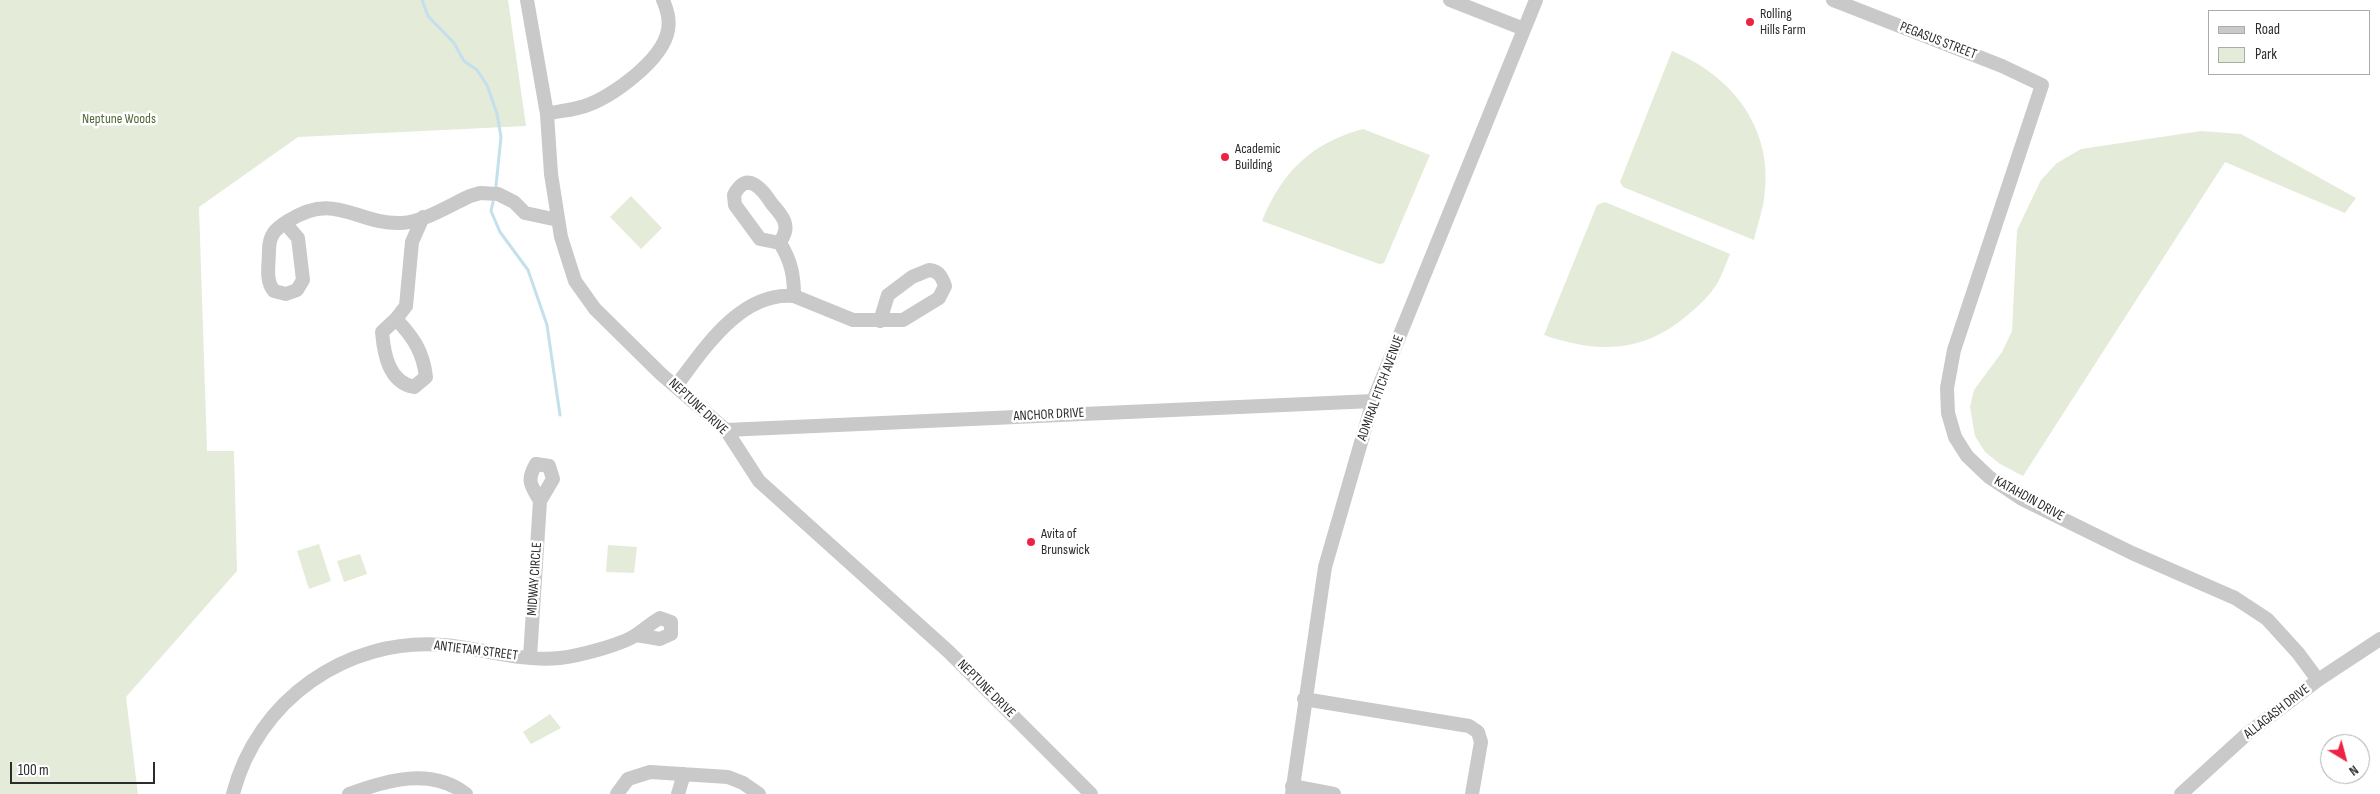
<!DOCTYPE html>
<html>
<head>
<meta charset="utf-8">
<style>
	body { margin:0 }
	#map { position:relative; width:2380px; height:794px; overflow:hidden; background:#fff; font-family:"Sofia Sans Condensed",sans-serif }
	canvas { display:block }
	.legend { position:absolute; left:2208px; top:10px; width:162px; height:65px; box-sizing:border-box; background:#fff; border:1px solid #ababab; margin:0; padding:6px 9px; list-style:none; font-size:15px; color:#2c2c2c }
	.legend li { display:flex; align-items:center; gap:10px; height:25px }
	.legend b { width:25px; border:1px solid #ababab }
	.north { position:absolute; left:2320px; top:734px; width:50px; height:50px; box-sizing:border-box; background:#fff; border:1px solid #ababab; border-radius:50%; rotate:143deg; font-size:14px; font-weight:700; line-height:20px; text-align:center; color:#2c2c2c }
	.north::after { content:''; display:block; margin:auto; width:18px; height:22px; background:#ee2344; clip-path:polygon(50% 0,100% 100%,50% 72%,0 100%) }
	.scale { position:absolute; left:10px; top:762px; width:145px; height:22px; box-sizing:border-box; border:2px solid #2c2c2c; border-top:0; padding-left:6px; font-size:15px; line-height:18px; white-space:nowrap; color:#2c2c2c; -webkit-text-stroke:4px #fff; paint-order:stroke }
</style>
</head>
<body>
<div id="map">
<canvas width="2380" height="794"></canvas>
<ul class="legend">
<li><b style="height:6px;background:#c9c9c9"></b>Road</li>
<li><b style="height:14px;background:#e4ebd8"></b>Park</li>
</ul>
<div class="north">N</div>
<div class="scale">100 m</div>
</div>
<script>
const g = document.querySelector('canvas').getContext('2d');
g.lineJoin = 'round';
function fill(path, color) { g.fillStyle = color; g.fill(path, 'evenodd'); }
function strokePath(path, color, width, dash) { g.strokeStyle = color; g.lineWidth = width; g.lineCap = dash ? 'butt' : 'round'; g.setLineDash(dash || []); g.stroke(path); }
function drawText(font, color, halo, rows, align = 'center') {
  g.font = font + ' "Sofia Sans Condensed",sans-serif'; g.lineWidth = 5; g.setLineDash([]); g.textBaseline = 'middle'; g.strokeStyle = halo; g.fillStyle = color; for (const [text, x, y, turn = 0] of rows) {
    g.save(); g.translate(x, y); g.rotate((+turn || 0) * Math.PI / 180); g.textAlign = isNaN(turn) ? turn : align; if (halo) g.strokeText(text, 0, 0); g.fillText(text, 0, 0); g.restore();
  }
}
const green = new Path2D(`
	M0 0H508L526 126 298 137 199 207 207 451H234L237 571 126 697 138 794H0Z
	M1672 51C1733 76 1775 130 1764 199 1762 213 1757 226 1754 240L1623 187 1620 182Z
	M1363 129 1430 155 1384 263 1379 264 1262 221C1282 172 1311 143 1363 129Z
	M2201 131 2241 134 2356 198 2345 213 2225 162 2023 476 2000 464 1985 452 1975 436 1970 407 1974 390 2002 352 2012 331 2017 230 2041 180 2057 163 2081 149Z
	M631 196 662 228 641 249 610 217Z
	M1605 202 1730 254C1726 263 1723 273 1718 282 1711 294 1700 305 1690 313 1645 353 1599 354 1544 335L1597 205Z
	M319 544 331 581 309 589 297 551Z
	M608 545 637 547 634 573 606 572Z
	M360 554 367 574 344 582 337 561Z
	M550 714 561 728 531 744 523 732Z`);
const stream = new Path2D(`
	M422 0 428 16 454 43 464 61 477 70 487 85 497 114 501 137 496 186
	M493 202 491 211 500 232 528 270 547 325 560 415`);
const minor = new Path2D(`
	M527 0 547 114 551 174 561 237 575 281 595 309 661 374 726 430 759 481 949 652 1091 794
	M1450 0 1524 29
	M1833 0 2002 66 2042 85 1954 350 1947 388 1948 413 1955 437 1967 456 1989 477 2022 499 2132 553 2235 598 2267 619 2298 653 2318 680
	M547 114C559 111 573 110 585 106 612 97 663 60 668 30 670 19 667 10 663 0
	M285 223 298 238 303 280 297 290 286 294 274 291C265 281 269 264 269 251 269 235 275 229 288 221 336 190 356 225 402 223 424 222 450 205 470 196L480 193 498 194 514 202 525 213 558 220
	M794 296 853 320H903L939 298 945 286C942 277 939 271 929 270L912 277 888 295 880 321
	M396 319 382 332C384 355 389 382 414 387L426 377C423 351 413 337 396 319L406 306 412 242 423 217
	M676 386C704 349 741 291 794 296 794 275 791 261 780 243L760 239 735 205 734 195C747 169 763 190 772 204 777 210 784 217 785 224 787 231 783 237 780 243
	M726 430 1373 401
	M530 657 540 501 553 479 549 466 536 464C526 481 531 485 540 501
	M1304 699 1469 726 1478 732 1481 742 1472 794
	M1292 786 1334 794
	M233 794C257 700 347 637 443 645 482 648 520 662 560 658 578 656 621 645 636 635 644 630 651 623 660 618L671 622V634L660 639 636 635
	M349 794C387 780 431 767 466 794
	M617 794 628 779 650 772 728 777 743 783 759 794
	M678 794 684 774
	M1292 794 1325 567 1373 401 1536 0
	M2181 794 2248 733 2318 680 2380 639`);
const markers = [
	[1750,22,5,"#ee2344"],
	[1225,157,5,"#ee2344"],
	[1031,542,5,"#ee2344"]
];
const poiNames = [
	["Rolling",1760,14],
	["Hills Farm",1760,30],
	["Academic",1235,149],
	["Building",1235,165],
	["Avita of",1041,534],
	["Brunswick",1041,550]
];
const streetNames = [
	["PEGASUS STREET",1938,41,21],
	["ADMIRAL FITCH AVENUE",1381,388,-70],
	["NEPTUNE DRIVE",698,407,43],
	["ANCHOR DRIVE",1049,415,-3],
	["KATAHDIN DRIVE",2029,499,29],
	["MIDWAY CIRCLE",535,579,-86],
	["ANTIETAM STREET",476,651,7],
	["NEPTUNE DRIVE",986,689,45],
	["ALLAGASH DRIVE",2277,712,-38]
];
const parkNames = [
	["Neptune Woods",119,119]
];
fill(green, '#e4ebd8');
strokePath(stream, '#c3e0ec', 3);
strokePath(minor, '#c9c9c9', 14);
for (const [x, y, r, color] of markers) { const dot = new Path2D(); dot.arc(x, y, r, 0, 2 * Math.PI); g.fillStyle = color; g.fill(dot); strokePath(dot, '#fff', 2); }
drawText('14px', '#2c2c2c', '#fff', poiNames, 'left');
drawText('14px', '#2c2c2c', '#fff', streetNames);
drawText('14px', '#536938', '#fff', parkNames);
</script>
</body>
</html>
